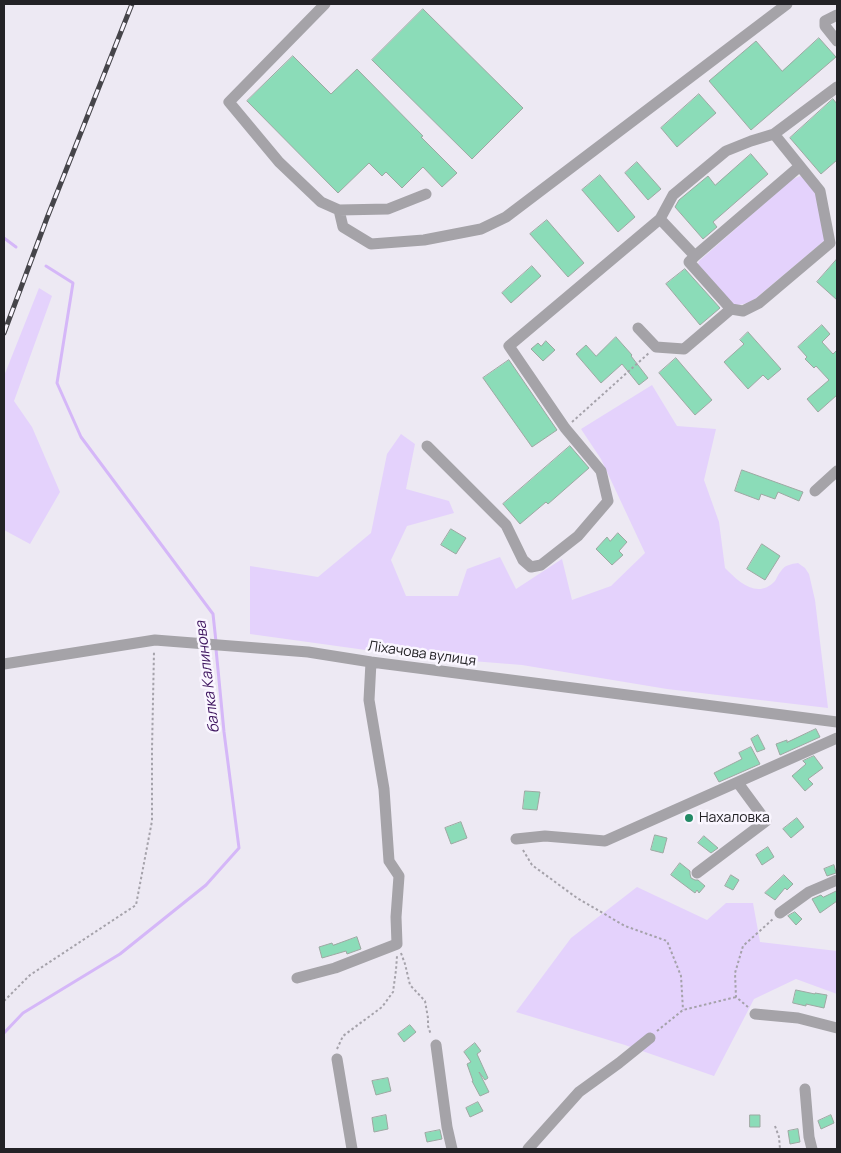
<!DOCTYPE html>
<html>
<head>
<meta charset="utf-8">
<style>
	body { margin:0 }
	#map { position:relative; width:841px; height:1153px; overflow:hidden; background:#ede9f3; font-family:Manrope,sans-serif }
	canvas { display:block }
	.frame { position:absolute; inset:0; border:5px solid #232226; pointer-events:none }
</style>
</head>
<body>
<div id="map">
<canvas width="841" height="1153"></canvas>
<div class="frame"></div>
</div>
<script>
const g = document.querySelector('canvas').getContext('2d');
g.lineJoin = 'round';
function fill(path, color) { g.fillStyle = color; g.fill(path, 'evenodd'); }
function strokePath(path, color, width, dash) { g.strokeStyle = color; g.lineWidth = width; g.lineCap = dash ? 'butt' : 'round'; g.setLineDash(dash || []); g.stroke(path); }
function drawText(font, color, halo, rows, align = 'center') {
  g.font = font + ' Manrope,sans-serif'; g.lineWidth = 5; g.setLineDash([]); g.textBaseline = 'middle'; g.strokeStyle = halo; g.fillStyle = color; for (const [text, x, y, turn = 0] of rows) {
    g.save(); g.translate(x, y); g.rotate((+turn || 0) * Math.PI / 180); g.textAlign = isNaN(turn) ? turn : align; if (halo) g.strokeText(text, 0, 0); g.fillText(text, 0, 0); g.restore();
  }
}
const green = new Path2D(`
	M800 176 807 178 814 186 825 240 755 299C748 303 743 305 734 305L698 264 699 261 791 180Z
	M39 288 52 296 14 401 32 427 60 492 30 544 4 530V376Z
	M652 385 677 426 716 429 704 480 719 522 725 568C738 581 757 600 775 581 777 578 778 574 781 571 785 565 791 564 798 563L805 568 809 574 815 600 828 708 667 689 522 665 409 656 250 634V566L318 577 371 533 387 454 401 434 415 444 406 489 449 501 454 513 407 526 391 560 406 596H458L467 569 500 557 516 589 562 559 572 600 611 586 645 553 601 459 581 429Z
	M637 887 707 920 726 903H753L760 942 837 951V994L796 979 754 999 714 1076 625 1045 516 1012 571 938Z`);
const stream = new Path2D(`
	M4 238 16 247
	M46 266 73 283 57 383 81 437 213 614 216 642
	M4 1033 23 1013 120 954 206 885 239 848 224 732 216 649`);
const building = new Path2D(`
	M423 9 523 108 472 159 372 60Z
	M819 38 836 57 751 130 709 81 756 41 782 71Z
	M293 56 331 94 357 69 423 136 421 137 457 173 442 187 423 167 402 188 386 172 382 176 369 163 338 193 247 101Z
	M699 94 716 113 677 147 661 128Z
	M833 99 837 104V160L821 174 790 138Z
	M751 154 768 174 713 222 717 227 703 239 675 207 679 200 708 176 715 185Z
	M637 162 661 189 648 200 625 173Z
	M600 175 635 217 618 232 582 190Z
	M547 220 584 263 568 277 530 234Z
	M837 259V300L817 282Z
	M532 266 541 276 511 303 502 293Z
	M685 269 720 308 700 325 666 284Z
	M822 325 830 334 822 342 833 354 837 350V395L818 412 807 399 829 380 816 366 814 368 805 359 807 357 798 347Z
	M748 332 781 369 768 380 763 375 748 389 724 362 744 344 740 340Z
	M616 337 632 355 631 356 648 378 639 385 622 364 601 383 576 354 586 345 596 356Z
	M546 341 555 350 543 361 531 349 538 343 541 346Z
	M676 358 712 400 695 415 659 373Z
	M509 360 557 430 532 447 483 378Z
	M570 446 589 468 548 504 546 502 520 524 503 504Z
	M742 470 803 492 799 501 778 492 775 499 761 494 759 500 735 491Z
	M451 529 466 538 456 554 441 545Z
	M618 533 627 542 619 551 623 555 612 565 596 549 607 537 610 541Z
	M762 544 780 556 765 580 747 569Z
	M816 729 820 737 780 755 776 744 787 740V742Z
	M758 735 765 749 757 752 751 739Z
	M751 747 760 764 719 782 714 773 742 759 739 753Z
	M814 756 823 768 808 779 813 784 805 791 792 776 806 764 803 761Z
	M525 791 540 792 537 810 523 809Z
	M797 818 804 827 791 838 783 829Z
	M461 822 467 838 451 844 445 828Z
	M655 835 667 838 663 853 651 850Z
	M704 836 718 848 711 853 698 843Z
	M768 847 774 857 762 865 756 855Z
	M680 863 690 871V874L691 878 695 880H698L705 886 699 893 697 890 695 893 671 875Z
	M834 865 836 873 827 876 824 869Z
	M731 875 739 880 733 890 725 886Z
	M784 875 793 884 787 890 785 888 775 900 765 893Z
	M837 891V901L820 913 812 899 821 895 823 897Z
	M795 912 802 919 796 925 788 916Z
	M357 937 361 949 347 954 346 951 322 958 319 947 332 943 333 945Z
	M796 990 815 994V993L827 995 824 1008 806 1004V1006L793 1003Z
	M410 1025 416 1032 404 1042 398 1034Z
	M475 1043 481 1051 477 1054 488 1078 485 1080 479 1072 489 1092 480 1096 472 1081H473L467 1064 471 1062 464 1052Z
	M388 1078 391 1091 376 1095 372 1081Z
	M478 1102 483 1111 470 1117 466 1108Z
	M386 1115 388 1129 374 1132 372 1118Z
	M750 1115H760V1127H750Z
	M831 1115 834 1123 821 1129 818 1121Z
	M798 1129 800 1142 790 1144 788 1131Z
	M440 1130 442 1139 427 1142 425 1133Z`);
const path = new Path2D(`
	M572 422 649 353
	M523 850 532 865 577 898 625 926 667 941 681 976 683 1010
	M401 953 405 964 410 985 425 1001 428 1018V1026L431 1035
	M4 1001 30 975 136 905 152 821V750L154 651
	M748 1007 736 997 735 973 743 946 773 919
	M657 1031 683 1010 736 997
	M337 1049 343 1036 382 1007 393 992 396 970 397 956
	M775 1126 779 1137 780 1149`);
const minor = new Path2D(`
	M325 4 229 102 279 162 321 202 339 210 388 209 426 194
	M837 15 825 21V26L837 41
	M774 134 837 87
	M339 210 343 227 371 244 424 240 481 229 506 217 787 4
	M660 219 673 195 726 151 751 141 774 134 820 191 830 243
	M695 256 800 166
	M638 328 656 347 684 349 731 309 743 311 759 303 830 243
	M427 446 506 525 523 560 531 567 541 565 578 536 608 501 601 471 565 428 509 346 660 219 695 256 689 262 731 309
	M815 491 837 471
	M4 664 155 640 308 652 371 662 837 722
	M516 839 545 836 605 841 837 738
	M697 873 766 821 738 783
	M780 913 809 892 837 880
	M297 978 335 968 397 944 396 917 399 876 389 861 384 789 369 700 371 662
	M755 1014 798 1018 837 1028
	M436 1045 447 1127 452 1149
	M337 1059 352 1149
	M805 1089 809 1137 812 1149
	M528 1149 579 1092 619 1063 650 1038`);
const rail = new Path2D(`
	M4 333 47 218 132 4`);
const markers = [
	[689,818,5,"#238a65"]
];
const streetNames = [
	["Ліхачова вулиця",422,654,8]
];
const poiNames = [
	["Нахаловка",699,818]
];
const waterNames = [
	["балка Калинова",208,677,-97]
];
fill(green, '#e4d2fc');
strokePath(stream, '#d5b7f8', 3);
fill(building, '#8bdcb8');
strokePath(building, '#9da8a2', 1);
strokePath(path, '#a5a2aa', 2, [2.5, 2.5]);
strokePath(minor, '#a5a3a8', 11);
strokePath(rail, '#46454a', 5);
strokePath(rail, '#faf6ff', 3, [9]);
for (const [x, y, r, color] of markers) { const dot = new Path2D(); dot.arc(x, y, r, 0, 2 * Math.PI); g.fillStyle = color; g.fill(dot); strokePath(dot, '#faf6ff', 2); }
drawText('14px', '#232226', '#faf6ff', streetNames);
drawText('14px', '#232226', '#faf6ff', poiNames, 'left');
drawText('italic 15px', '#3f1660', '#faf6ff', waterNames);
</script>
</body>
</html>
